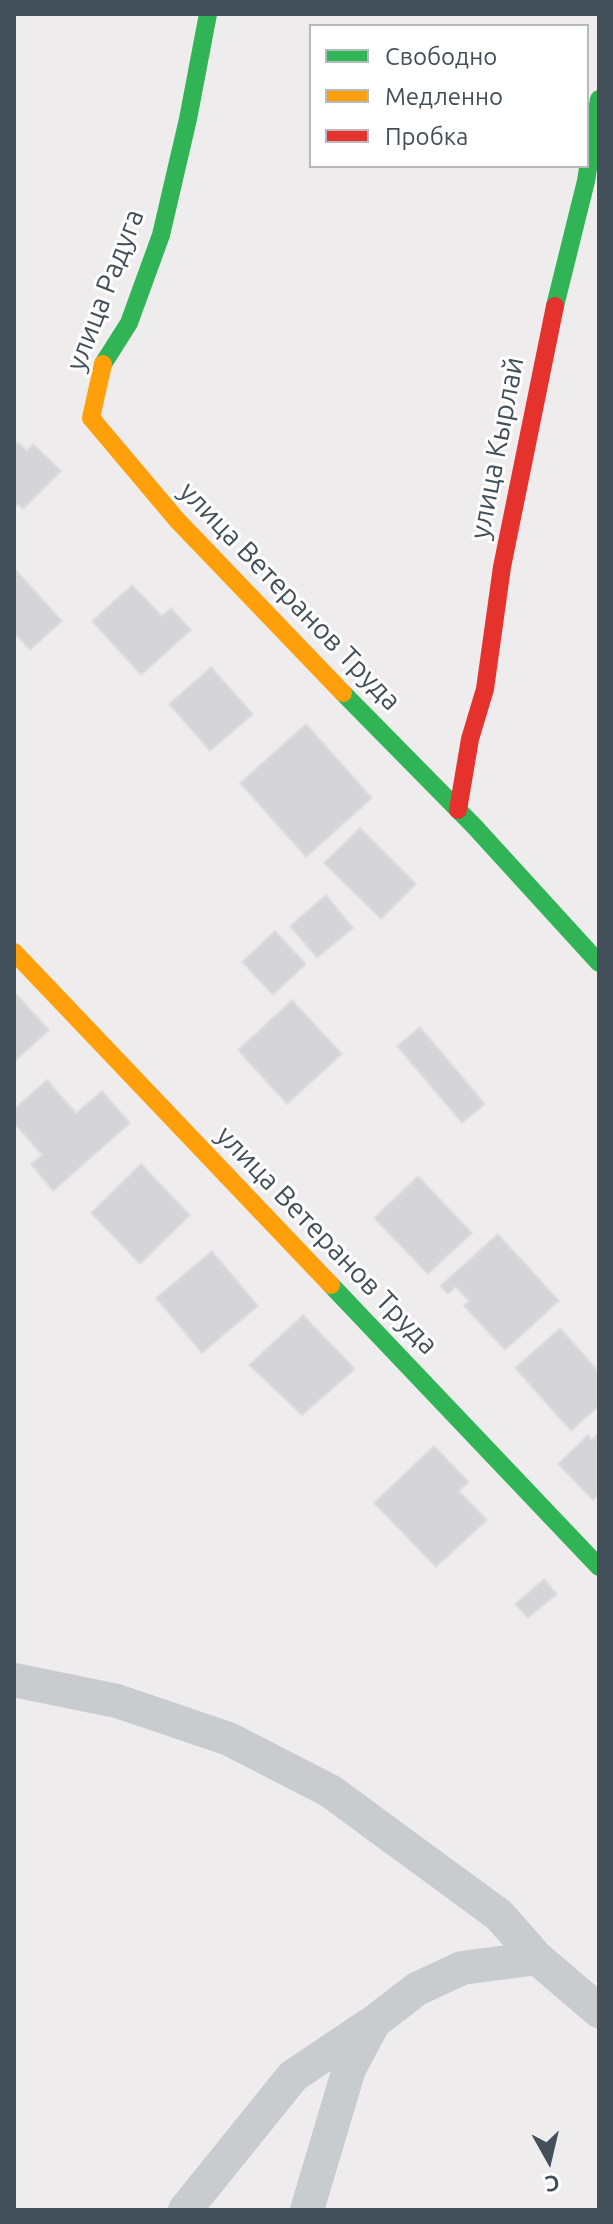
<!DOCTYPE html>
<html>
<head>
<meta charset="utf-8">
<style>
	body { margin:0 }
	#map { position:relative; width:613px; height:2224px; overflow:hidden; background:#eeeced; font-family:Ubuntu,sans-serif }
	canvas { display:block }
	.frame { position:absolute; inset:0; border:16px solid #43505a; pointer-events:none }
	.legend { position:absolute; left:309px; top:24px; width:280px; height:144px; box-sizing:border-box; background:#fff; border:2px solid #b4b9bd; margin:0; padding:10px 14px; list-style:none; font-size:24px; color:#43505a }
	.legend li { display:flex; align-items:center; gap:16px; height:40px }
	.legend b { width:40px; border:2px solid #b4b9bd }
	.north { position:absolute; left:509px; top:2120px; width:80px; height:80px; -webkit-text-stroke:6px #fff; paint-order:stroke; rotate:172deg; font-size:22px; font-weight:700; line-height:32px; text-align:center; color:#43505a }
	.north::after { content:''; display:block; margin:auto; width:28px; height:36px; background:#43505a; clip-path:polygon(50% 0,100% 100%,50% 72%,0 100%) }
</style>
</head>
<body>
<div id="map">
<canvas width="613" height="2224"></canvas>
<div class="frame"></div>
<ul class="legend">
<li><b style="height:10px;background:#30b455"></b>Свободно</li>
<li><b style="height:10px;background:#ff9f0a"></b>Медленно</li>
<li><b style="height:10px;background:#e5322d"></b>Пробка</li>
</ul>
<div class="north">С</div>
</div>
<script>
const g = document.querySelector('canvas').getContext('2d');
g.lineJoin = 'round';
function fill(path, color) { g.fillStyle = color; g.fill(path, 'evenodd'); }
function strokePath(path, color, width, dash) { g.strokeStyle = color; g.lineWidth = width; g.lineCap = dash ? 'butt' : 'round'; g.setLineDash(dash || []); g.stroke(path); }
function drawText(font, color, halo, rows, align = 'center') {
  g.font = font + ' Ubuntu,sans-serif'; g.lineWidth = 6; g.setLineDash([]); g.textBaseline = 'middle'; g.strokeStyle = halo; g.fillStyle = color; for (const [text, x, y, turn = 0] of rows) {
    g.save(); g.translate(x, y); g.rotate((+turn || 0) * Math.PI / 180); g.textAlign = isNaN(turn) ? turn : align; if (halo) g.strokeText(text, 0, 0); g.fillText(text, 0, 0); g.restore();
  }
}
const building = new Path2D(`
	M18 442 27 451 33 444 61 471 23 509 18 504 14 509V447Z
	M14 568 62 621 30 650 14 633Z
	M132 585 162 616 171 608 191 630 141 675 92 621Z
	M211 667 253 714 210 751 169 704Z
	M306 724 372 798 306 857 240 783Z
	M360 828 416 884 381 919 324 863Z
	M326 895 353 928 317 958 290 926Z
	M275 931 306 964 273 995 242 962Z
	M14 992 49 1030 14 1062Z
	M292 1000 342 1054 287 1104 238 1050Z
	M420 1027 485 1104 462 1123 397 1046Z
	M47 1080 76 1113 102 1091 130 1123 53 1191 31 1164 42 1155 14 1123V1109Z
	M141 1164 190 1215 140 1264 91 1213Z
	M418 1176 472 1233 428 1274 374 1218Z
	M498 1234 559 1301 505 1350 464 1306 469 1301 456 1287 448 1294 440 1286Z
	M212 1251 258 1306 202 1353 156 1298Z
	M303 1315 355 1369 302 1415 249 1365Z
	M560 1328 599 1372V1406L571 1431 515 1368Z
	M599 1433V1494L593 1500 558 1464 588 1435 592 1440Z
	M434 1446 469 1482 459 1491 487 1520 436 1567 374 1503Z
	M544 1579 557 1594 528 1618 515 1604Z`);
const street = new Path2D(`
	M14 1680 117 1701 229 1739 330 1791 499 1915 537 1958 599 2011
	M185 2210 293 2076 369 2025
	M307 2210 349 2069 374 2022 417 1989 462 1968 537 1958`);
const fast = new Path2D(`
	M555 306 586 181 599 99
	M103 364 129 323 161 235 188 119 208 14
	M343 693 474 826 599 963
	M331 1285 599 1567`);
const slow = new Path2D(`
	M103 364 91 418 177 520 343 693
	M14 952 331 1285`);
const jam = new Path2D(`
	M458 810 470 739 485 689 502 567 555 306`);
const streetNames = [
	["улица Радуга",105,290,-69],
	["улица Кырлай",497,448,-79],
	["улица Ветеранов Труда",290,596,46],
	["улица Ветеранов Труда",327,1240,46]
];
fill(building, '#d5d4d7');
strokePath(building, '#dfdee0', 2);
strokePath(street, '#c8ccce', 34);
strokePath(fast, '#30b455', 18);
strokePath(slow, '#ff9f0a', 18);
strokePath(jam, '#e5322d', 18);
drawText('28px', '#43505a', '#fff', streetNames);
</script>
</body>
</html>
